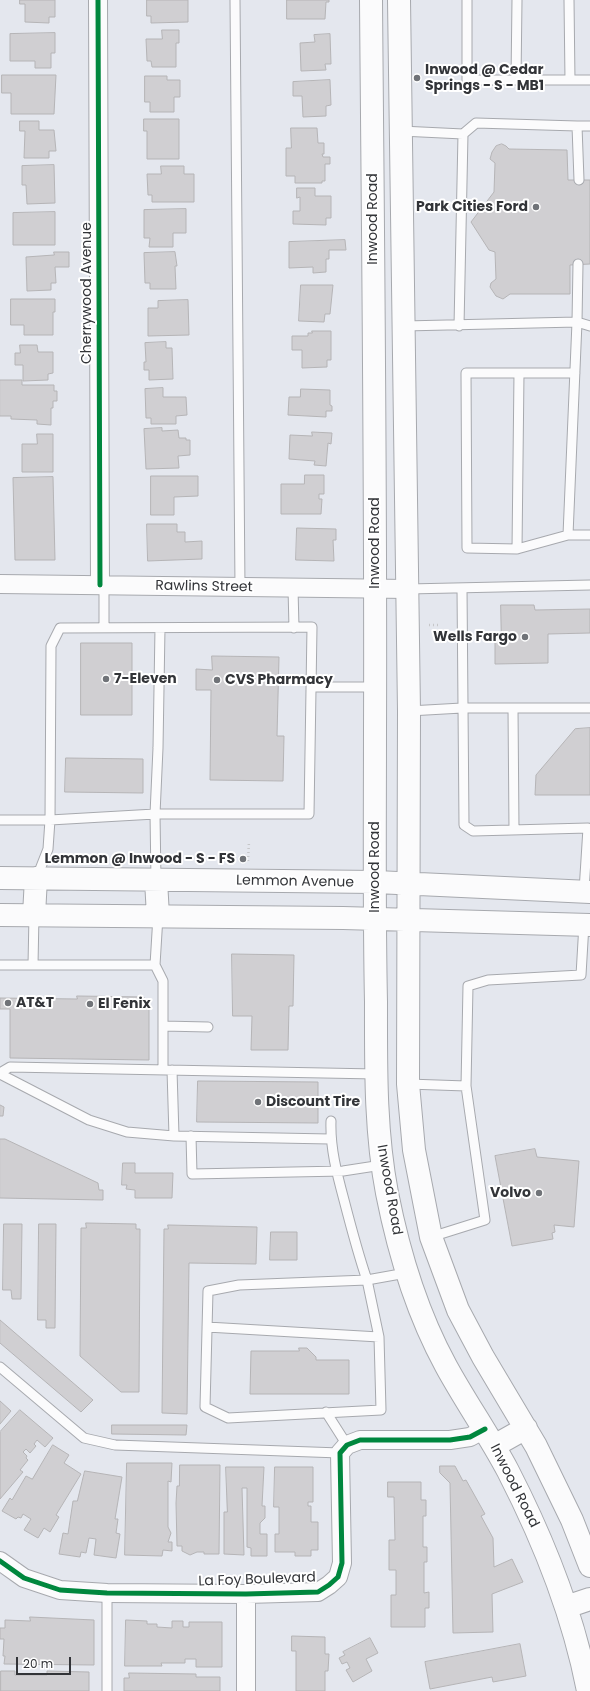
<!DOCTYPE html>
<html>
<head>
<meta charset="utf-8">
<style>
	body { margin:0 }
	#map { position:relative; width:590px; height:1691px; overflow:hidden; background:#e4e7ee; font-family:Poppins,sans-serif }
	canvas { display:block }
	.scale { position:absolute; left:16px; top:1657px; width:55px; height:18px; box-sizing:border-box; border:2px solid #323438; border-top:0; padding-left:5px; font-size:12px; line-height:14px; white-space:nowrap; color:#323438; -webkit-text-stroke:3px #fff; paint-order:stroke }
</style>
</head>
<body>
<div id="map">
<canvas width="590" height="1691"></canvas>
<div class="scale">20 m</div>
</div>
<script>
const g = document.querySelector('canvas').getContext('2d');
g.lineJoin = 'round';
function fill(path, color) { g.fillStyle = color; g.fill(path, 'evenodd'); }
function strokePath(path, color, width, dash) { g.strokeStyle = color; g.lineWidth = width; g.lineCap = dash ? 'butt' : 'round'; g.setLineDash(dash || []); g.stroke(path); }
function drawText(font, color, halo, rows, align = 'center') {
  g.font = font + ' Poppins,sans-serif'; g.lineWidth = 4; g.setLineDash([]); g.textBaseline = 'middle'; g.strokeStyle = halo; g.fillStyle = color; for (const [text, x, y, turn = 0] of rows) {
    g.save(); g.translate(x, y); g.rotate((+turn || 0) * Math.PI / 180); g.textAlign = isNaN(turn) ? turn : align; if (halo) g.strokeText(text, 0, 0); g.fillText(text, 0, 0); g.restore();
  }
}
const building = new Path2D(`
	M20 0H55V17H49V23L25 22V4H20Z
	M147 0H188V22L151 23V16H147Z
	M287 0H329V2H326L325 19H287Z
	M162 30H179V43H176V67H152L151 61H147L146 39H162Z
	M55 33V53H51V68H35V61H10V34Z
	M330 34 331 64H325L326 70 301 71 300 43 315 42 314 35Z
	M2 75H56L54 114H11V93H2Z
	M145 76H167V80H180V97H174V112H150V102H145Z
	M330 80 331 105 326 106V116L303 117 302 96H293V82Z
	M144 119H179V159H147V131H144Z
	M20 121H39V130H54L56 151H49V158H24L25 131H20Z
	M291 128H317L318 143H324V154H322L323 157H330V164H325V181H322V183H295V176H286V148H291Z
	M502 144 506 146 509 149 567 150 568 180H590V264L570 265V294H510L503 299 496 296 490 287 491 283 496 279 495 252 489 250 471 222 494 192 495 163 490 159 492 152 496 146Z
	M54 165 55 203 27 204 26 185H22V166Z
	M161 166H184V174H194V202H152V195H148L147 174H161Z
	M297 188H315V196H331V218H326V225L293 224V211H300V197L297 198Z
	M186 209V233H173V247H149L150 238H144V210Z
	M55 212V245H13V213Z
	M345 240 346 250H329V259H326V272L313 273V267L289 268V242Z
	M54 252H69V267H55L56 283H51V290L27 291 26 257 54 255Z
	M175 252 177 266H175L176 289H150V283H145L144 253Z
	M301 285H333L330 314H325L324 322 299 321Z
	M11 299H55V312H53V335H24V325H11Z
	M188 300 189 335 148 336V308H158V301Z
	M312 331H331V360H327V367L302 368V350H292V336H308V333H312Z
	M166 342V348H172L173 379 149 380V370H144V362H146L145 343Z
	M20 345H37L38 352H53V373L48 374V380L23 381V365H15V353H20Z
	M0 380H22V385H54V391H57V401H53V408H51V425L37 424V420L11 419V416H0Z
	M163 388V397H186L187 415 176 416V424H151V418H146L145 389Z
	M301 389 330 390V405L332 406V411H326V417L288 415 289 397H300Z
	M162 428V431L178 430 179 438H186V440H190V455L178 456 179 468 146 469 144 429Z
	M312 432 332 433 331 444 328 443 326 466 314 465 315 461 289 459 290 435 312 436Z
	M37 434H53V472H22V444H37Z
	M305 475H324V494H319V499H322L321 514H281V484H304Z
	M151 476H198V496L174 497V515H151Z
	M53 477 55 560H15L13 478Z
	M147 524H177V532H185V542L202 541V559L148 561Z
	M297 528 336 529V540H333L334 561 296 560Z
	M501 605H534L535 610 590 609V633L548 634V663L495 664V640H501Z
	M81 643H132V715H81Z
	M212 656 279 657 277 736H284L283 781 210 780 211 690H196V669L212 670Z
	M590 728V795H535L536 775 575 729Z
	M66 758 143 759V793L65 792Z
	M232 954 294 955 293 1006H289L288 1050H251L252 1016H233Z
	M77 996 144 997 143 1004H149V1060L10 1058V1009H0V998L77 999Z
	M198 1081 318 1082V1123L197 1122Z
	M0 1105 4 1107 3 1116H0Z
	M0 1139H5L98 1183 99 1190H103V1200L0 1198Z
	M535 1149 537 1157 579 1161 574 1227 554 1225 555 1232 552 1233 553 1239 512 1246 495 1156Z
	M123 1163H135V1173H173L172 1198H135V1190L126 1189 127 1185H122Z
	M86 1223 136 1224V1229H140L139 1392H121L80 1356 81 1228H86Z
	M4 1224H22L21 1299H12L11 1290H3Z
	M39 1224H56L55 1328H46V1320H38Z
	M168 1225 257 1227 256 1264 189 1263 187 1414 162 1413 164 1229H168Z
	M271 1232H297V1260H270Z
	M0 1320 93 1400 81 1412 0 1343Z
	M299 1348H307L316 1357V1360H349V1394H250L251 1351H299Z
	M0 1401 11 1411 0 1424Z
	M20 1410 53 1438 45 1447 37 1440 34 1444 36 1446 30 1453 26 1449 23 1452 27 1456 26 1458 28 1460 20 1470 23 1472 0 1499V1432Z
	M112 1425H187L186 1435 112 1434Z
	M53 1445 69 1455 64 1463 81 1474 56 1515 59 1517 50 1532 44 1528 38 1538 24 1530 31 1519 23 1514 21 1518 18 1517 16 1519 2 1511 10 1498 12 1500 26 1476 32 1479Z
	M127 1463H172L171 1482 168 1481V1527L171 1533 168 1542H172V1551L163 1550 162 1556 125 1555Z
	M180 1465H220L219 1554H204V1552H197L190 1555 182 1551V1546H177L176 1503 177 1486H179Z
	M440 1466H455L463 1481 466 1480 485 1514 481 1516 493 1538 494 1567 512 1559 523 1582 492 1594 493 1632 453 1633 450 1483 440 1473Z
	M226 1467H264L262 1506H265V1518L260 1523V1534H267V1556H251V1548L247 1547V1488H242L244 1555 224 1554V1512H227Z
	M275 1467H313V1502H308V1506H311V1522H318V1550H311V1556H295V1552H275V1534H279V1507H274Z
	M85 1471 122 1477 115 1519H118L116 1533 120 1534 116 1558 94 1555 96 1539 89 1538 86 1553 81 1552 80 1557 59 1554 63 1533 68 1534 73 1501H77Z
	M388 1482H421V1500H426V1516H423V1547H427V1562H424V1593L429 1592V1608H425V1627H391V1595H396V1570H389V1540H395L394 1497H388Z
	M30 1617 94 1620V1665L4 1664 5 1656H3L4 1639H0V1628H5V1620L30 1621Z
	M126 1620 147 1621V1624H157V1627L172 1628V1621H183V1627H189V1622H222V1667H196V1659H185V1663H161L162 1666H125Z
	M292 1636 325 1637V1654H329L328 1671H325V1691H296V1651H292Z
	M370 1638 378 1653 366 1659 372 1671 353 1682 346 1670 350 1668 347 1662 342 1664 339 1658 345 1655 343 1652Z
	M520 1644 526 1676 493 1682 492 1677 430 1689 425 1662Z
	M1 1671H15V1675H47V1671L89 1672V1691H1Z
	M129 1673 196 1674V1677H220V1691H124V1678H129Z`);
const path = new Path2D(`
	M429 625H439
	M248 861 249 841`);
const service = new Path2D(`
	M235 0 240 587
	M467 0V80H590
	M569 0 570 80
	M516 80 517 0
	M577 126H590
	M401 131 463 134 459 326
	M463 134 476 123 577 126 579 180
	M578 264 577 322 590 326
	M404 326 577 322 568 535H590
	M568 535 517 549 467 548 466 373H575
	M517 549 519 373
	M293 588 294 628
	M462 588 464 825 473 831 588 828 584 891
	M408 589 590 585
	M104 628V585
	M312 687H375
	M513 708 514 830
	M409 711 462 708H590
	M0 820H50L155 814 158 748 160 628
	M37 877 48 849 50 820 51 646 60 628 312 627 309 814H155L156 880
	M0 965H33L34 915
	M33 965H155L158 916
	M155 965 163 981V1070
	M163 1026 208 1027
	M172 1070 174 1136
	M0 1073 10 1067 376 1074
	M0 1074 89 1120 127 1132 174 1136 330 1139
	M408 1084 466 1086
	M331 1121C330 1148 337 1174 344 1200 351 1227 358 1254 367 1280L406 1273
	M191 1136 192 1174 343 1171 382 1165
	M431 1237 485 1220 466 1086 468 986 488 980 581 975 584 924
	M367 1280 379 1337 381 1410 228 1418 205 1407 208 1291 239 1285Z
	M207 1327 379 1337
	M0 1367 84 1438 115 1445 340 1453
	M326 1412 347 1445
	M107 1593V1691`);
const minor = new Path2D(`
	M98 0 100 585
	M0 584 408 589
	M0 1561 24 1578 60 1590 107 1593 246 1594 318 1592 329 1585 338 1577 342 1563 340 1453 347 1445 360 1440H450L470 1437 485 1429
	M246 1691V1594`);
const secondary = new Path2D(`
	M371 0C373 244 376 488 375 732 375 822 374 912 376 1002 376 1066 375 1130 387 1193 399 1254 416 1311 446 1366 465 1401 489 1435 508 1471 544 1541 573 1613 588 1691
	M399 0 409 711 408 1084 414 1150 431 1237 458 1310 483 1357 536 1446 572 1520 590 1566
	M0 878 376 882 590 892
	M156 880 158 916
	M0 915 343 918 590 925
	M34 915 36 878
	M494 1446 526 1428
	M566 1607 590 1599`);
const cycleway = new Path2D(`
	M98 0 100 585
	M0 1561 24 1578 60 1590 107 1593 246 1594 318 1592 329 1585 338 1577 342 1563 340 1453 347 1445 360 1440H450L470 1437 485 1429`);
const markers = [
	[417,78,4,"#707378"],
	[536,207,4,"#707378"],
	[525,637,4,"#707378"],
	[106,679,4,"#707378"],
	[217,680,4,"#707378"],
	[243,859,4,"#707378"],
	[8,1003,4,"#707378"],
	[90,1004,4,"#707378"],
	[258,1102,4,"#707378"],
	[539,1193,4,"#707378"]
];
const poiNames = [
	["Inwood @ Cedar",425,70],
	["Springs - S - MB1",425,86],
	["Park Cities Ford",528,207,"right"],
	["Wells Fargo",517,637,"right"],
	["7-Eleven",114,679],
	["CVS Pharmacy",225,680],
	["Lemmon @ Inwood - S - FS",235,859,"right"],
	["AT&T",16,1003],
	["El Fenix",98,1004],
	["Discount Tire",266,1102],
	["Volvo",531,1193,"right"]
];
const streetNames = [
	["Inwood Road",373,219,-90],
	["Cherrywood Avenue",87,293,-90],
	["Inwood Road",375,543,-90],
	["Rawlins Street",204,587,1],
	["Inwood Road",375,867,-90],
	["Lemmon Avenue",295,882,1],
	["Inwood Road",389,1190,80],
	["Inwood Road",514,1486,63],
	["La Foy Boulevard",257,1580,-2]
];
fill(building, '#d0cfd2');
strokePath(building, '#b5b4b6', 1);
strokePath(service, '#a7a9ae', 11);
strokePath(minor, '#a7a9ae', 20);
strokePath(secondary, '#a7a9ae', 24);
strokePath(path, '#c6c7c9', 2.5, [1, 3]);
strokePath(service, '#fbfbfc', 9);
strokePath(minor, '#fbfbfc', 18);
strokePath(secondary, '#fbfbfc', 22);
strokePath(cycleway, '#00873e', 5);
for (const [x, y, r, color] of markers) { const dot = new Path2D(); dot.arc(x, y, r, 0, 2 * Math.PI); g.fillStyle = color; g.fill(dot); strokePath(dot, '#fff', 1.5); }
drawText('bold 14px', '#323438', '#fff', poiNames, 'left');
drawText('14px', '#323438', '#fff', streetNames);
</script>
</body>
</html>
